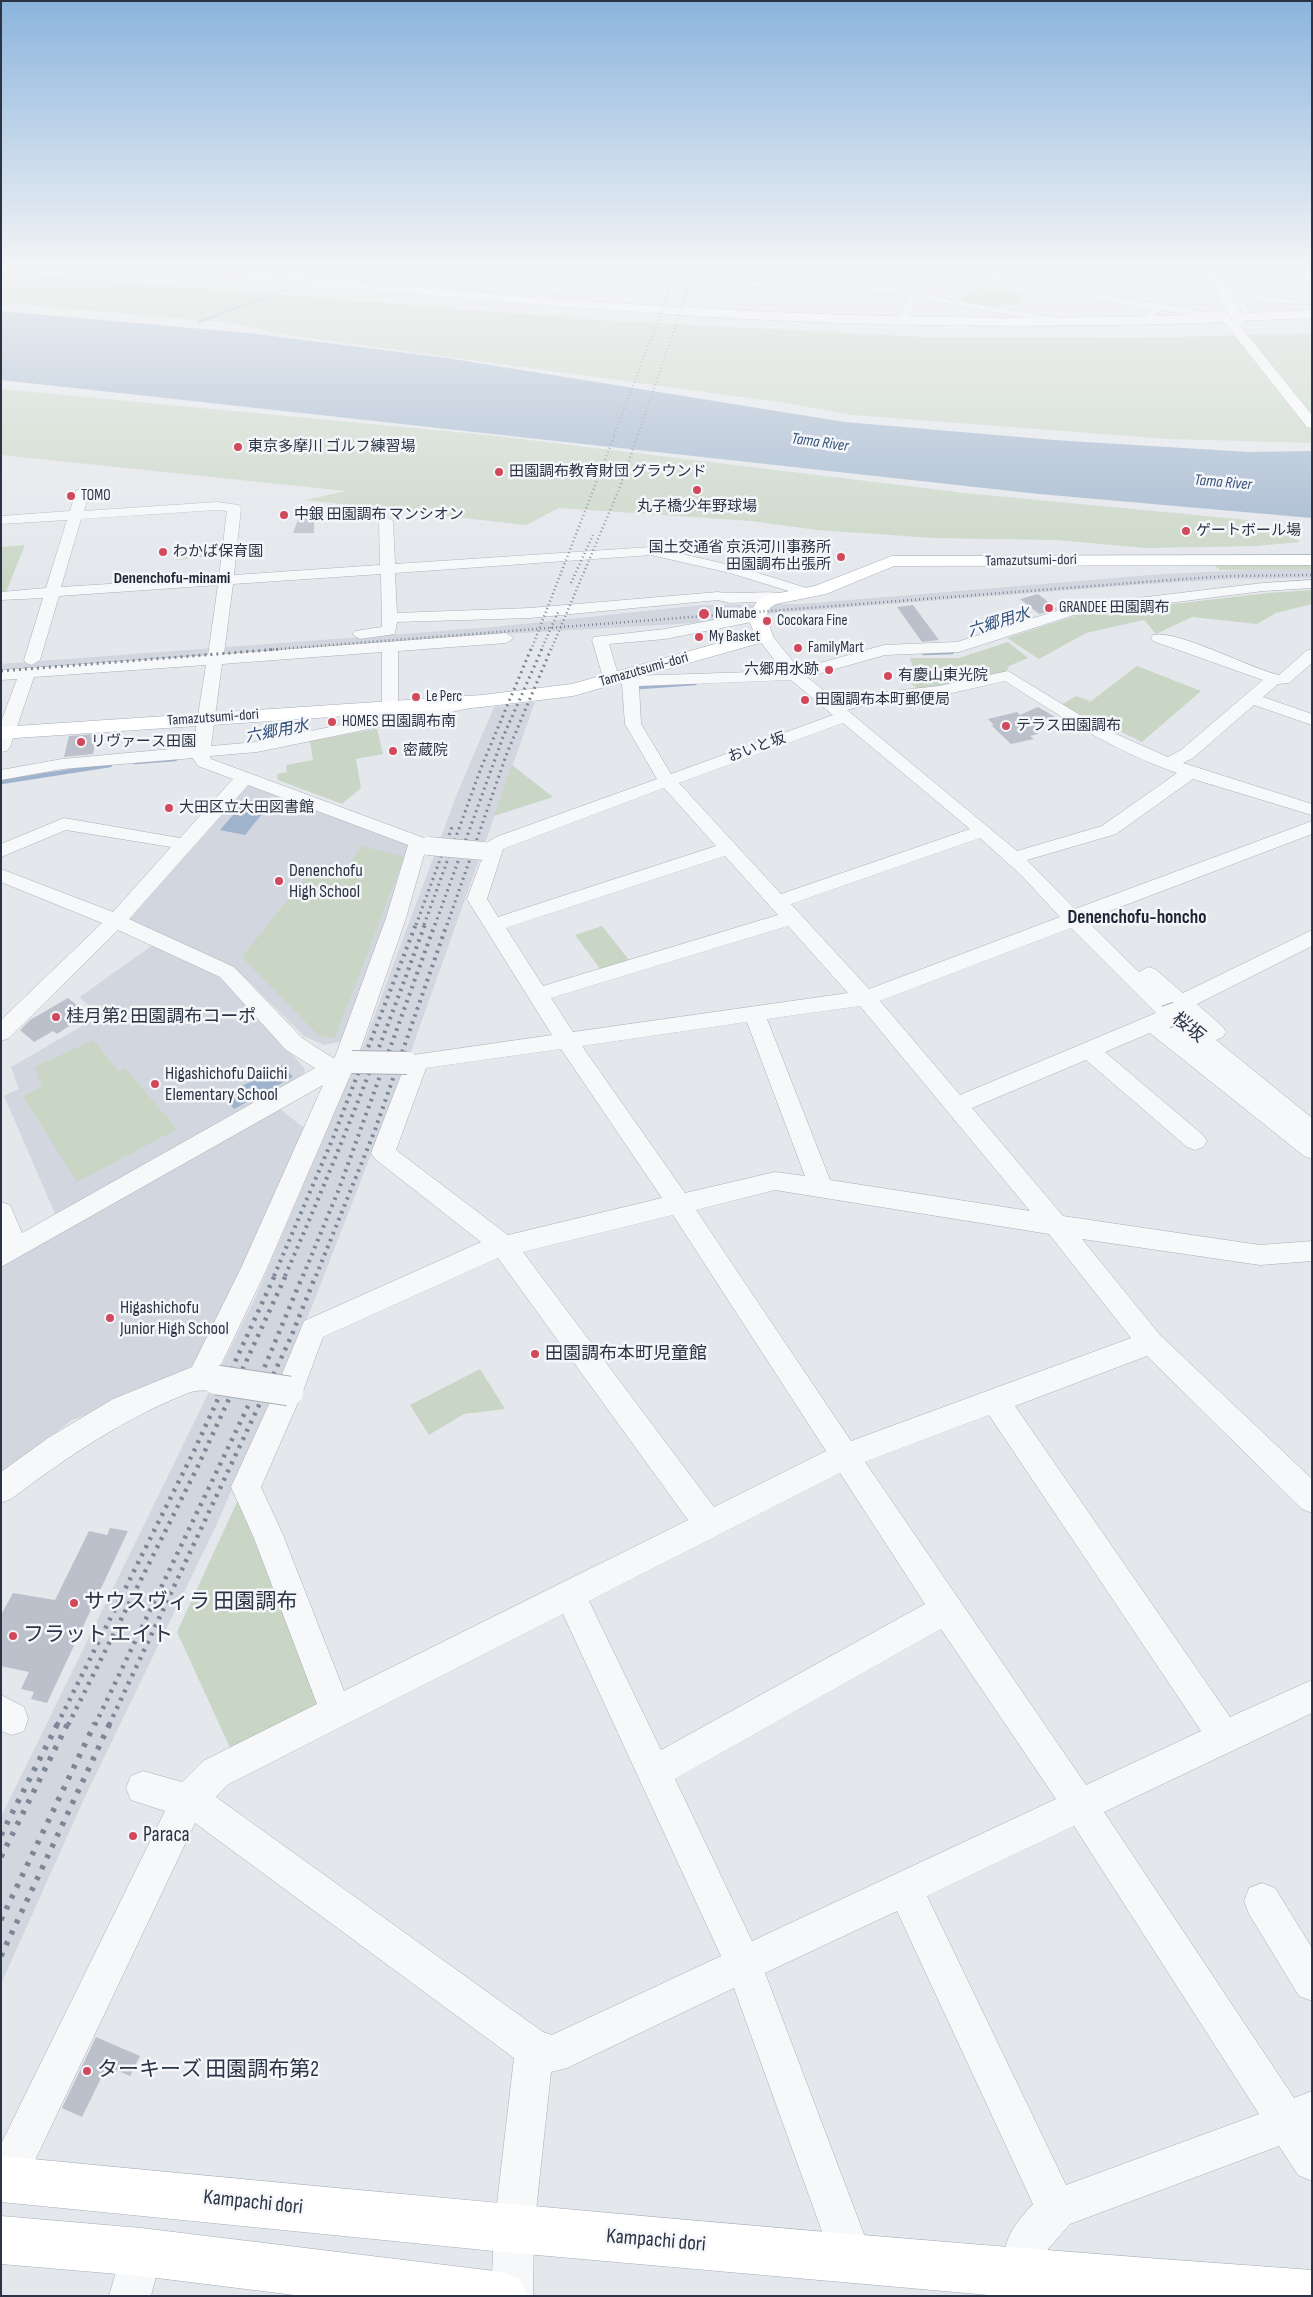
<!DOCTYPE html>
<html>
<head>
<meta charset="utf-8">
<style>
	body { margin:0 }
	#map { position:relative; width:1313px; height:2297px; overflow:hidden; background:#e4e7ec; font-family:"Sofia Sans Condensed",sans-serif }
	canvas { display:block }
	.frame { position:absolute; inset:0; border:2px solid #2b3445; pointer-events:none }
</style>
</head>
<body>
<div id="map">
<canvas width="1313" height="2297"></canvas>
<div class="frame"></div>
</div>
<script>
const g = document.querySelector('canvas').getContext('2d');
g.lineJoin = 'round';
function fill(path, color) { g.fillStyle = color; g.fill(path, 'evenodd'); }
function strokePath(path, color, width, dash) { g.strokeStyle = color; g.lineWidth = width; g.lineCap = dash ? 'butt' : 'round'; g.setLineDash(dash || []); g.stroke(path); }
function drawText(font, color, halo, rows, align = 'center') {
  g.font = font + ' "Sofia Sans Condensed","Noto Sans JP",sans-serif'; g.lineWidth = 5; g.setLineDash([]); g.textBaseline = 'middle'; g.strokeStyle = halo; g.fillStyle = color; for (const [text, x, y, turn = 0] of rows) {
    g.save(); g.translate(x, y); g.rotate((+turn || 0) * Math.PI / 180); g.textAlign = isNaN(turn) ? turn : align; if (halo) g.strokeText(text, 0, 0); g.fillText(text, 0, 0); g.restore();
  }
}
const built = new Path2D(`
	M1290 568 1312 569V578L1232 579 1132 585 737 616 711 622 504 634 1 674V664L494 627 702 605 801 604 1163 574Z
	M535 702 410 1054 309 1314 215 1528 84 1799 1 1984V1817L257 1294 363 1046 457 794 494 707Z
	M248 782 412 846 346 1040 324 1045 304 1036 240 973 130 920 129 916Z
	M154 944 225 980 305 1069 303 1078 56 1216 4 1096 19 1089 11 1067 98 1017 80 997Z
	M280 1109 308 1131 192 1372 171 1384 72 1420 1 1476V1264Z`);
const green = new Path2D(`
	M1 272 597 320 927 337 1139 338 1312 333V443L1169 439 852 415 786 403 286 335 233 323 1 303Z
	M976 288 1023 295 1011 305 1005 304 996 307 967 304 970 302 961 299Z
	M1 389 488 435 965 493 1248 520 1252 529 1287 531 1300 542 1257 546 1146 548 1056 540 933 538 862 533 817 530 751 521 559 508 526 525 305 500 346 491 1 455Z
	M222 544 220 555 176 560 178 547Z
	M25 545 6 592 1 593V547Z
	M1213 564H1312V569L1220 570Z
	M1312 590V604L1276 613 1257 624 1192 617 1156 634 1144 620 1086 633 1039 659 1007 638 1078 615 1268 593Z
	M1008 642 1028 658 1009 666 1006 672 919 691 909 681 913 680 910 672 914 671 910 658H959Z
	M1137 666 1201 691 1142 742 1101 722 1097 724 1061 705 1076 696 1090 701 1086 705Z
	M377 729 383 754 356 759 361 788 342 804 278 780 277 774 287 772 286 765 313 760 310 741Z
	M512 765 553 797 494 816Z
	M362 846 404 857 335 1038 319 1036 242 957 308 874 348 866Z
	M602 926 629 960 601 970 575 935Z
	M93 1040 118 1071 125 1068 177 1129 77 1182 23 1096 42 1087 35 1067Z
	M480 1369 505 1409 464 1414 429 1435 410 1405Z
	M238 1500 320 1706 231 1750 177 1632Z`);
const water = new Path2D(`
	M1 311 248 333 447 358 845 422 1054 440 1249 452 1312 451V518L1039 494 1 380Z
	M246 800 270 804 245 835 220 830Z
	M282 1065 293 1077 234 1109 223 1096Z`);
const streamFar1 = new Path2D(`
	M275 294 280 290
	M198 322 269 296`);
const stream = new Path2D(`
	M924 653 952 652
	M640 687 695 683
	M135 762 175 759
	M1 782 110 765`);
const building = new Path2D(`
	M300 514H314V533H293Z
	M1038 594 1057 609 1039 614 1020 599Z
	M913 605 939 640 922 642 897 607Z
	M1038 707 1055 717 1034 727 1038 734 1030 736 1034 739 1011 744 991 725H994L988 719 1017 712 1020 715Z
	M97 734 93 754 64 757 69 736Z
	M68 998 85 1012 69 1022 72 1024 57 1034 53 1031 34 1042 20 1030 30 1020Z
	M110 1528 128 1531 47 1703 31 1699 34 1692 21 1689 29 1672 1 1666V1615L13 1593 55 1600 89 1531 107 1535Z
	M96 2037 140 2056 130 2076 107 2066 82 2117 62 2108Z`);
const minor = new Path2D(`
	M271 266H285L298 272 311 266H325L294 283 289 280 292 277Z
	M572 266H606L725 280 896 287 953 300 1064 319 1069 322 1064 325 917 298 907 321 902 324 897 321 908 296 896 293 725 286 590 270C578 279 547 304 533 301V297L561 282 579 269Z
	M905 266H931L1058 287 1076 274 1044 266H1069L1089 272 1069 289 1157 303 1185 274 1204 272 1230 277 1250 311 1245 314 1204 318 1162 310 1150 320 1145 317 1152 309ZM1204 278 1223 281 1238 309 1204 312 1167 305 1191 279Z
	M1215 266 1307 283 1312 286 1307 289 1275 283 1264 296 1297 300V304L1257 301 1252 298 1266 282 1213 272 1208 269Z
	M1300 266H1312V272Z
	M83 487 90 491 84 511 217 502 239 505 241 508 234 575 380 565 379 521 386 517 393 521 395 564 651 547 739 567 813 590 815 593 808 597 730 573 651 555 395 573 397 613 530 608 718 592C735 596 783 587 791 598L784 602 777 601 730 603 718 600 530 618 397 622 395 634 360 639 352 634 355 631 382 627 381 574 233 584 224 654 506 633 514 638 506 643 398 651V706L396 710H384L382 706V652L222 664 211 746 257 742 471 698 477 699 479 703 477 707 471 708 257 752 210 756 211 759 435 842 437 846 435 850 425 851 406 918 357 1059 359 1062 353 1069 267 1268 219 1369 226 1371 230 1380 226 1389C213 1393 200 1388 188 1393 123 1419 67 1457 11 1499L1 1503V1472L48 1438 113 1399 192 1367 241 1268 323 1085 1 1267V1202L10 1205 22 1233 315 1068 286 1050 220 977 118 930 9 1038 1 1041V1020L102 923 1 882V869L113 912 171 847 66 830 1 857V844L64 818 180 838 233 779 198 766 193 758 62 769 1 780V770L62 759 193 747 206 665 34 677 10 747 7 751 1 752V722L17 679 1 680V670L208 655 218 585 59 596 40 660 32 665 26 663 24 660 43 598 1 600V592L46 588 67 520 1 524V516L70 511 76 491ZM217 510 227 511 219 577 61 587 81 519ZM248 785 408 845 386 918 335 1057 333 1058 302 1038 234 967 129 919Z
	M1312 580V588L1263 591 1074 615 959 652 885 655 807 677 838 702 866 694 939 686 1008 671 1098 726 1168 757 1181 750 1263 680 1153 641 1151 638 1153 635C1177 629 1251 669 1279 675L1306 651 1312 649V663L1289 683 1278 684 1263 697 1312 714V725L1254 705 1193 758 1183 763 1312 804V815L1193 779 1116 834 1027 860 1075 909 1312 821V834L1086 920 1139 972 1148 967 1155 969 1183 993 1312 930V946L1197 1004 1223 1027 1226 1032 1223 1037 1216 1040 1312 1118V1159L1304 1156 1150 1033 1105 1052 1203 1135 1207 1141 1203 1147 1195 1150 1187 1147 1086 1060 972 1108 1063 1216 1260 1245 1312 1241V1261L1260 1265 1082 1239 1160 1335 1312 1479V1513L1302 1509 1147 1356 1015 1406 1230 1717 1312 1680V1713L1104 1812 1294 2098 1312 2091V2181L1298 2175 1279 2146 1070 2224 1048 2249V2274L1042 2289 1027 2295 1012 2289C996 2251 1007 2232 1033 2204L897 1911 765 1973 873 2258 867 2273 852 2279 837 2273 734 1988 567 2068 551 2072 534 2229 533 2296H491L494 2229 514 2058 195 1823 19 2194 5 2200 1 2199V2144L165 1811 131 1800 126 1788 131 1776 143 1771 182 1782 203 1761 317 1704 254 1538 231 1487 275 1391 304 1321 481 1242 375 1159 371 1153 403 1070 399 1069 396 1063 399 1057 552 1035 467 899 488 842 496 837 657 779 625 724 622 684 604 677 602 674 592 640 594 637 665 629 757 612 762 614 765 617 762 620 665 639 609 644 617 671 631 676 783 671 756 636 758 633H770L799 669 884 645 957 642 1072 606 1263 583ZM791 680 833 715 671 774 641 724 639 686ZM1005 681C1063 718 1112 750 1177 773L1102 826 1017 851 847 710 868 704 939 696ZM843 723 970 829 781 894 679 783ZM664 788 716 846 498 917 487 899 503 849ZM980 838 1022 876 1060 917 869 989 791 904ZM725 856 778 915 543 986 506 928ZM788 926 848 993 573 1032 551 998ZM1071 928 1156 1013 960 1095 880 1001ZM860 1006 1030 1211 830 1180 767 1019ZM747 1022 805 1176 775 1172 685 1193 582 1046ZM561 1049 662 1198 508 1235 396 1150 426 1068ZM775 1190 1049 1234 1131 1338 851 1441 696 1210ZM673 1215 826 1451 714 1507 523 1252ZM498 1258 688 1520 344 1691 283 1535 261 1487 303 1391 323 1337ZM989 1415 1201 1731 1086 1785 865 1462ZM840 1473 925 1604 661 1750 589 1601ZM563 1614 721 1956 552 2035 543 2032 216 1797 227 1785ZM941 1629 1056 1799 752 1941 675 1779ZM1074 1826 1259 2114 1066 2185 927 1896Z
	M1 1695 24 1707 28 1719 24 1731 12 1735 1 1731Z
	M1262 1883 1275 1888 1312 1948V2001L1299 1996 1249 1914 1244 1901 1249 1888Z
	M141 2231 156 2237 162 2252 151 2296H109L126 2237Z`);
const major = new Path2D(`
	M107 266H163C359 281 555 302 751 311 938 320 1125 320 1312 310V318L1236 321 1312 415V428L1307 427 1224 322C1065 328 907 327 748 319 536 307 324 285 112 269Z
	M1204 266H1215L1231 297 1229 299H1221Z
	M1312 555V565L894 566 826 594 776 604 770 608 766 617 773 636 770 640 573 696 482 707 1 739V727L482 695 572 684 754 633 748 617 757 601 764 596 815 586 892 556Z
	M1 2156C438 2198 874 2239 1312 2270V2296H1000L514 2253 1 2202Z
	M1 2216 141 2228 503 2272 520 2279 527 2296H302L141 2276 1 2264Z`);
const railFar5 = new Path2D(`
	M1310 266 1312 267
	M614 435 679 266
	M638 435 696 266`);
const railFar4 = new Path2D(`
	M571 583 593 535
	M265 650 1170 580 1229 576 1312 575
	M531 650 615 434
	M541 650 559 610
	M551 650 620 487 638 434`);
const railFar3 = new Path2D(`
	M1 671 281 649
	M416 925 452 827
	M424 925 481 768 531 649
	M435 925 503 737 542 649
	M447 925 507 753 551 649`);
const railFar2 = new Path2D(`
	M274 1276 333 1138 416 924
	M285 1276C336 1160 382 1043 425 924
	M303 1276 339 1189 435 924
	M316 1276 375 1130 447 924`);
const railFar1 = new Path2D(`
	M57 1725 194 1451 275 1275
	M68 1725 198 1466 286 1275
	M95 1725 250 1402 303 1275
	M109 1725 291 1337 316 1275`);
const rail = new Path2D(`
	M1 1835 58 1723
	M1 1857 68 1723
	M1 1920 95 1723
	M1 1956 110 1723`);
const minorBridgeFar2 = new Path2D(`
	M428 846 484 851`);
const minorBridgeFar1 = new Path2D(`
	M1166 1017 1177 1013
	M352 1062 407 1063`);
const minorBridge = new Path2D(`
	M217 1380 289 1391`);
const majorBridge = new Path2D(`
	M1225 297 1238 319`);
const markers = [
	[238,447,5,"#d1495b"],
	[499,472,5,"#d1495b"],
	[697,490,5,"#d1495b"],
	[71,496,5,"#d1495b"],
	[284,515,5,"#d1495b"],
	[1186,531,5,"#d1495b"],
	[163,552,5,"#d1495b"],
	[841,557,5,"#d1495b"],
	[1049,608,5,"#d1495b"],
	[704,614,6,"#d1495b"],
	[767,621,5,"#d1495b"],
	[699,637,5,"#d1495b"],
	[798,648,5,"#d1495b"],
	[829,670,5,"#d1495b"],
	[888,676,5,"#d1495b"],
	[416,697,5,"#d1495b"],
	[805,700,5,"#d1495b"],
	[332,722,5,"#d1495b"],
	[1006,726,5,"#d1495b"],
	[81,742,5,"#d1495b"],
	[393,751,5,"#d1495b"],
	[169,808,5,"#d1495b"],
	[279,881,5,"#d1495b"],
	[56,1017,5,"#d1495b"],
	[155,1084,5,"#d1495b"],
	[110,1318,5,"#d1495b"],
	[535,1354,5,"#d1495b"],
	[74,1603,5,"#d1495b"],
	[13,1636,5,"#d1495b"],
	[133,1836,5,"#d1495b"],
	[87,2071,5,"#d1495b"]
];
const farPoinames = [
	["東京多摩川 ゴルフ練習場",248,447],
	["田園調布教育財団 グラウンド",509,472],
	["TOMO",81,496],
	["丸子橋少年野球場",697,507,"center"],
	["中銀 田園調布 マンシオン",294,515],
	["ゲートボール場",1196,531],
	["国土交通省 京浜河川事務所",831,548,"right"],
	["田園調布出張所",831,565,"right"],
	["わかば保育園",173,552],
	["GRANDEE 田園調布",1059,608],
	["Numabe",715,614],
	["Cocokara Fine",777,621],
	["My Basket",709,637],
	["FamilyMart",808,648],
	["六郷用水跡",819,670,"right"],
	["有慶山東光院",898,676],
	["Le Perc",426,697],
	["田園調布本町郵便局",815,700],
	["HOMES 田園調布南",342,722],
	["テラス田園調布",1016,726],
	["リヴァース田園",91,742],
	["密蔵院",403,751],
	["大田区立大田図書館",179,808]
];
const farStreetnames = [
	["Tamazutsumi-dori",1031,561,-1],
	["Tamazutsumi-dori",644,670,-16],
	["Tamazutsumi-dori",213,718,-4],
	["おいと坂",757,748,-20]
];
const farWaternames = [
	["Tama River",820,443,8],
	["Tama River",1223,483,5],
	["六郷用水",999,623,-17],
	["六郷用水",277,732,-11]
];
const farNeighbourhoodnames = [
	["Denenchofu-minami",172,579]
];
const poiNames = [
	["Denenchofu",289,871],
	["High School",289,892],
	["桂月第2 田園調布コーポ",66,1017],
	["Higashichofu Daiichi",165,1074],
	["Elementary School",165,1095],
	["Higashichofu",120,1308],
	["Junior High School",120,1329],
	["田園調布本町児童館",545,1354]
];
const streetNames = [
	["桜坂",1188,1028,39]
];
const neighbourhoodNames = [
	["Denenchofu-honcho",1137,918]
];
const nearPoinames = [
	["サウスヴィラ 田園調布",84,1603],
	["フラット エイト",23,1636],
	["Paraca",143,1836],
	["ターキーズ 田園調布第2",97,2071]
];
const nearStreetnames = [
	["Kampachi dori",253,2203,6],
	["Kampachi dori",656,2241,5]
];
fill(built, '#d2d6de');
fill(green, '#c9d6c5');
fill(water, '#9fb4cc');
strokePath(streamFar1, '#9fb4cc', 2.5);
strokePath(stream, '#9fb4cc', 4.5);
fill(building, '#bbc0ca');
strokePath(minor, '#a9aeb7', 1);
strokePath(major, '#a3abb8', 1);
fill(minor, '#f7f8fa');
fill(major, '#fff');
strokePath(railFar5, '#7d8696', 2, [1, 2.5]);
strokePath(railFar4, '#7d8696', 2.5, [1, 3]);
strokePath(railFar3, '#7d8696', 3, [2, 4]);
strokePath(railFar2, '#7d8696', 4, [2.5, 5]);
strokePath(railFar1, '#7d8696', 4.5, [3, 6]);
strokePath(rail, '#7d8696', 5.5, [4, 8]);
strokePath(minorBridgeFar2, '#a9aeb7', 19, []);
strokePath(minorBridgeFar1, '#a9aeb7', 24, []);
strokePath(minorBridge, '#a9aeb7', 31, []);
strokePath(majorBridge, '#a3abb8', 13, []);
strokePath(minorBridgeFar2, '#f7f8fa', 18);
strokePath(minorBridgeFar1, '#f7f8fa', 22);
strokePath(minorBridge, '#f7f8fa', 29);
strokePath(majorBridge, '#fff', 12);
const sky = g.createLinearGradient(0, 0, 0, 588);
sky.addColorStop(0, '#8bb4dd');
sky.addColorStop(0.45, '#f3f4f6');
sky.addColorStop(1, '#f3f4f600');
g.fillStyle = sky;
g.fillRect(0, 0, 1313, 588);
for (const [x, y, r, color] of markers) { const dot = new Path2D(); dot.arc(x, y, r, 0, 2 * Math.PI); g.fillStyle = color; g.fill(dot); strokePath(dot, '#f4f6f9', 2); }
drawText('15px', '#2b3445', '#f4f6f9', farPoinames, 'left');
drawText('15px', '#2b3445', '#f4f6f9', farStreetnames);
drawText('italic 16px', '#34527a', '#f4f6f9', farWaternames);
drawText('bold 16px', '#1d2536', '#f4f6f9', farNeighbourhoodnames);
drawText('18px', '#2b3445', '#f4f6f9', poiNames, 'left');
drawText('18px', '#2b3445', '#f4f6f9', streetNames);
drawText('bold 19px', '#1d2536', '#f4f6f9', neighbourhoodNames);
drawText('21px', '#2b3445', '#f4f6f9', nearPoinames, 'left');
drawText('21px', '#2b3445', '#f4f6f9', nearStreetnames);
</script>
</body>
</html>
